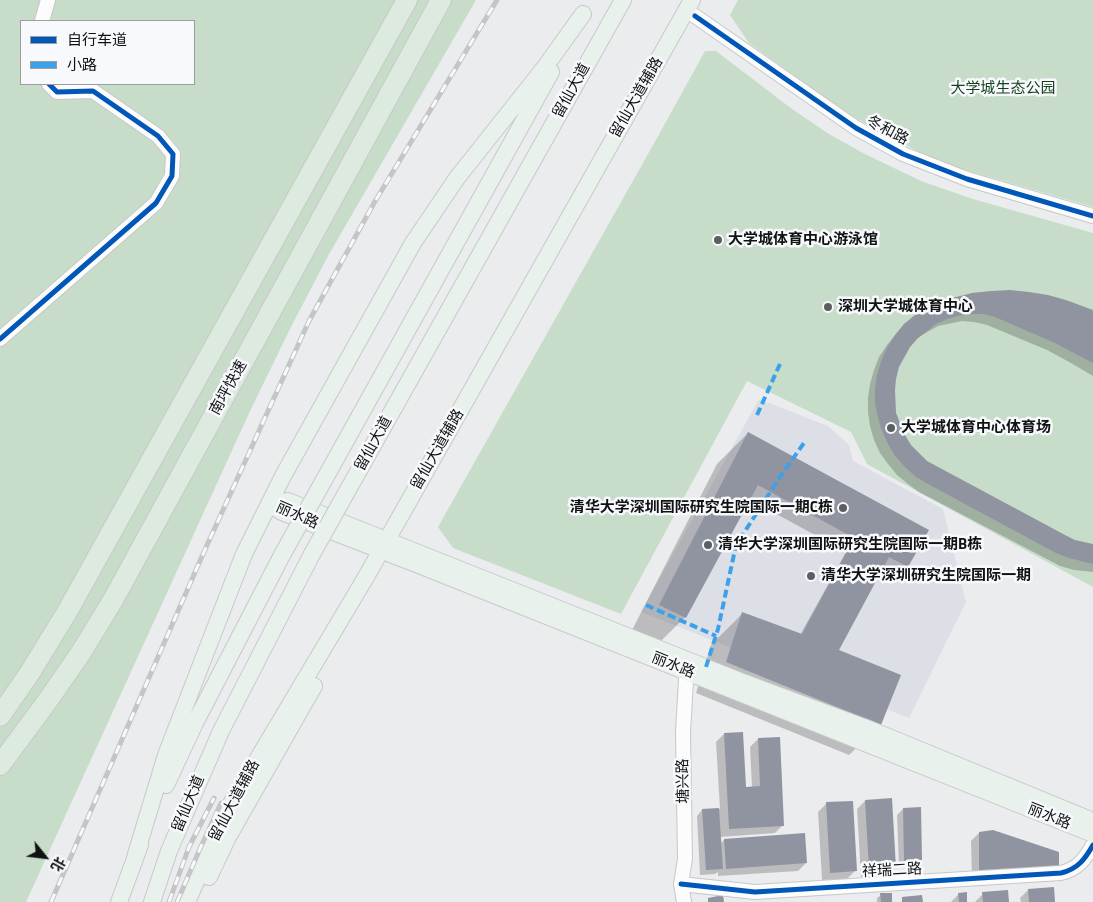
<!DOCTYPE html>
<html>
<head>
<meta charset="utf-8">
<style>
	body { margin:0 }
	#map { position:relative; width:1093px; height:902px; overflow:hidden; background:#ebecee; font-family:"Titillium Web","Noto Sans SC",sans-serif }
	canvas { display:block }
	.legend { position:absolute; left:20px; top:20px; width:175px; height:65px; box-sizing:border-box; background:#f7f9fc; border:1px solid #9b9d9f; margin:0; padding:6px 9px; list-style:none; font-size:15px; color:#111213 }
	.legend li { display:flex; align-items:center; gap:10px; height:25px }
	.legend b { width:25px; border:1px solid #9b9d9f }
	.north { position:absolute; left:20px; top:832px; width:50px; height:50px; -webkit-text-stroke:4px #f7f9fc; paint-order:stroke; rotate:119deg; font-size:14px; font-weight:700; line-height:20px; text-align:center; color:#111213 }
	.north::after { content:''; display:block; margin:auto; width:18px; height:22px; background:#111213; clip-path:polygon(50% 0,100% 100%,50% 72%,0 100%) }
</style>
</head>
<body>
<div id="map">
<canvas width="1093" height="902"></canvas>
<ul class="legend">
<li><b style="height:6px;background:#0057b8"></b>自行车道</li>
<li><b style="height:6px;background:#3da1ea"></b>小路</li>
</ul>
<div class="north">北</div>
</div>
<script>
const g = document.querySelector('canvas').getContext('2d');
g.lineJoin = 'round';
function fill(path, color) { g.fillStyle = color; g.fill(path, 'evenodd'); }
function strokePath(path, color, width, dash) { g.strokeStyle = color; g.lineWidth = width; g.lineCap = dash ? 'butt' : 'round'; g.setLineDash(dash || []); g.stroke(path); }
function drawText(font, color, halo, rows, align = 'center') {
  g.font = font + ' "Titillium Web","Noto Sans SC",sans-serif'; g.lineWidth = 5; g.setLineDash([]); g.textBaseline = 'middle'; g.strokeStyle = halo; g.fillStyle = color; for (const [text, x, y, turn = 0] of rows) {
    g.save(); g.translate(x, y); g.rotate((+turn || 0) * Math.PI / 180); g.textAlign = isNaN(turn) ? turn : align; if (halo) g.strokeText(text, 0, 0); g.fillText(text, 0, 0); g.restore();
  }
}
const built = new Path2D(`
	M759 399 828 426 849 445 853 461 943 509 966 602 909 718 641 612Z`);
const green = new Path2D(`
	M0 0H476L328 256 291 327 250 411 26 902H0ZM21 21H194V84H21Z
	M738 0H1093V207L938 162 844 112 749 43 730 15Z
	M705 51H716L792 109 829 134 863 153 921 181 973 199 1093 233V587L867 464 851 432 747 381 621 614 453 548 438 527 657 138Z`);
const shadow = new Path2D(`
	M928 308 1093 312V376L1071 363 1047 350 987 325 974 322 962 321 938 326 917 338 909 346 898 367 895 378V414L903 436 910 446 927 462 1075 541 1093 545V572L1074 570 1060 566 919 492 908 484 897 475 888 464 880 453 874 440 870 426 868 412V398L870 384 874 370 879 357 887 345 896 334Z
	M748 433 907 567 895 579 880 571 837 650 900 675 880 725 849 755 696 693 711 645 742 614 800 635 846 552 749 499 685 617 654 648 629 636 717 464Z
	M724 734 745 788H752L750 747 758 739 783 825 775 833 719 837 720 844 724 840 806 863 798 871 718 876V872L715 874 700 875 697 816 702 810 720 809 716 742Z
	M865 801 894 868 886 876 861 877 857 809Z
	M826 804 855 871 847 879 822 880 818 812Z
	M903 809 921 860 915 865 899 866 897 815Z
	M979 833 1058 869 972 880 971 841Z
	M1028 890 1054 902H1021L1020 898Z
	M959 894 966 902H951Z
	M983 894 1008 902H975Z
	M881 895 891 902H877V898Z`);
const building = new Path2D(`
	M1010 290 1029 292 1048 295 1066 300 1093 310V363L1055 343 995 317 983 314H970L958 316 947 319 936 324 918 338 910 347 899 367 896 379 895 390 896 413 905 435 911 445 927 461 1065 535 1075 540 1093 544V564L1069 558 1056 553 928 484 916 477 905 467 895 456 888 444 882 431 878 418 875 403V389L877 375 881 361 887 348 895 335 904 324 915 315 927 307 940 301 972 293 991 291Z
	M748 432 929 530 908 567 889 557 839 650 901 675 881 725 726 662 742 612 802 634 854 538 758 485 686 618 659 605Z
	M743 732 746 787 760 786 758 738 780 737 784 826 729 829 724 733Z
	M892 798 896 868 869 870 865 800Z
	M853 801 857 871 830 873 826 802Z
	M921 807 922 860 904 861 903 808Z
	M719 808 723 869 706 870 702 809Z
	M993 830 1059 852V869L979 872V832Z
	M805 833 807 863 726 869 724 839Z
	M1054 887 1055 902H1029L1028 889Z
	M1008 890 1009 902H983L982 892Z
	M967 892V902H959L958 893Z
	M880 893H892V902H881Z
	M723 895 724 902H708V898Z
	M922 895 923 902H902V897Z`);
const minor = new Path2D(`
	M695 16 856 128 903 154 967 179 1093 216
	M42 21 48 0
	M0 339 156 203 172 176 173 154 158 136 93 91 57 92 49 84
	M681 884 755 892 1061 873C1078 869 1085 859 1093 845
	M684 902 681 884 685 859 683 732 687 663`);
const major = new Path2D(`
	M324 480 551 72
	M269 504 282 512 419 565 1093 834
	M269 504 288 501 740 681 869 729 1093 821
	M340 504 623 0
	M166 785 195 723 282 555
	M136 854 166 755 244 554 283 476 413 243 457 178 545 67 583 14
	M209 877 228 837 314 686
	M119 902 140 845
	M152 902 169 851 221 731 312 554
	M187 902 229 807 366 577 692 0`);
const highway = new Path2D(`
	M0 716 29 674 67 612 407 0
	M0 765 46 703 80 654 113 600 441 0`);
const rail = new Path2D(`
	M51 902 203 554 309 321 374 203 497 0
	M169 902 189 847 214 798
	M177 902 199 851 221 803`);
const majorBridge = new Path2D(`
	M312 554 340 504
	M282 555 324 480`);
const quiet = new Path2D(`
	M757 415 780 364
	M646 605 716 636
	M706 667 718 629 736 545 780 477 806 440`);
const cycleway = new Path2D(`
	M695 16 856 128 903 154 967 179 1093 216
	M0 339 156 203 172 176 173 154 158 136 93 91 57 92 49 84
	M681 884 755 892 1061 873C1078 869 1085 859 1093 845`);
const markers = [
	[718,240,5,"#5d5e60"],
	[828,307,5,"#5d5e60"],
	[891,428,5,"#5d5e60"],
	[843,508,5,"#5d5e60"],
	[708,545,5,"#5d5e60"],
	[811,576,5,"#5d5e60"]
];
const parkNames = [
	["大学城生态公园",1003,89]
];
const streetNames = [
	["留仙大道",572,91,-61],
	["留仙大道辅路",637,98,-60],
	["冬和路",887,131,28],
	["南坪快速",229,388,-61],
	["留仙大道",374,444,-61],
	["留仙大道辅路",438,450,-60],
	["丽水路",297,516,24],
	["丽水路",673,666,22],
	["塘兴路",684,781,-91],
	["留仙大道辅路",235,801,-62],
	["留仙大道",189,804,-67],
	["丽水路",1049,817,22],
	["祥瑞二路",892,871,-3]
];
const poiNames = [
	["大学城体育中心游泳馆",728,240],
	["深圳大学城体育中心",838,307],
	["大学城体育中心体育场",901,428],
	["清华大学深圳国际研究生院国际一期C栋",833,508,"right"],
	["清华大学深圳国际研究生院国际一期B栋",718,545],
	["清华大学深圳研究生院国际一期",821,576]
];
fill(built, '#dddfe6');
fill(green, '#c7ddca');
fill(shadow, '#0003');
fill(building, '#9093a0');
strokePath(minor, '#c6c7c8', 16);
strokePath(major, '#c8c8c9', 18);
strokePath(highway, '#c8c8c9', 22);
strokePath(minor, '#fcfcfc', 14);
strokePath(major, '#e8f1eb', 16);
strokePath(highway, '#dceadf', 20);
strokePath(rail, '#c5c5c6', 5);
strokePath(rail, '#f7f9fc', 3, [9]);
strokePath(majorBridge, '#c8c8c9', 18, []);
strokePath(majorBridge, '#e8f1eb', 16);
strokePath(quiet, '#3da1ea', 4, [8, 4]);
strokePath(cycleway, '#0057b8', 5);
for (const [x, y, r, color] of markers) { const dot = new Path2D(); dot.arc(x, y, r, 0, 2 * Math.PI); g.fillStyle = color; g.fill(dot); strokePath(dot, '#f7f9fc', 2); }
drawText('15px', '#12421b', '#f7f9fc', parkNames);
drawText('15px', '#111213', '#f7f9fc', streetNames);
drawText('bold 15px', '#111213', '#f7f9fc', poiNames, 'left');
</script>
</body>
</html>
